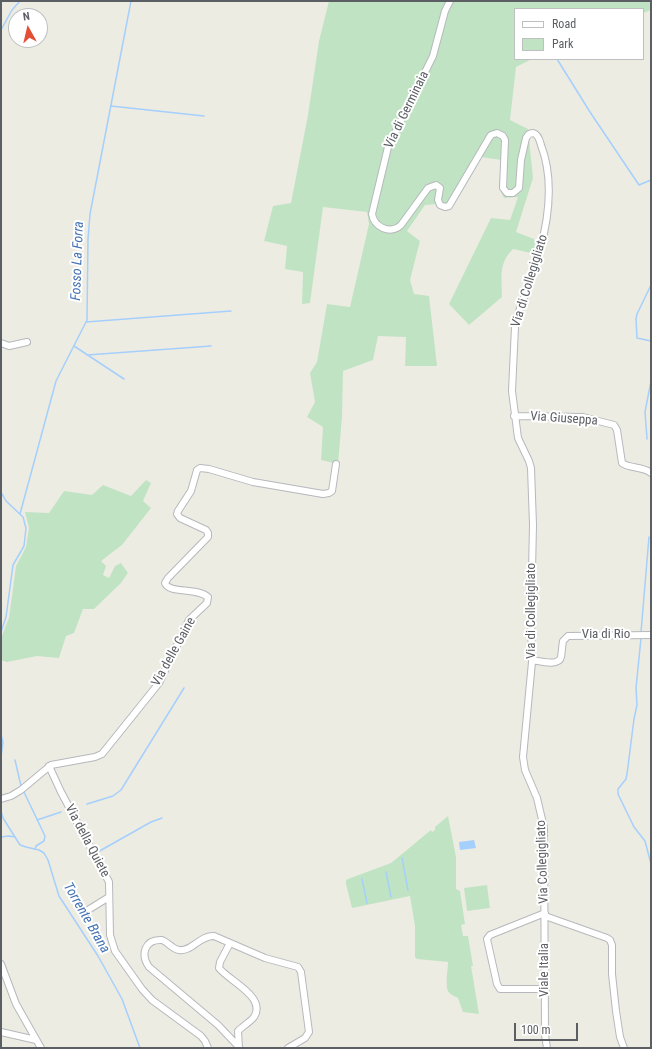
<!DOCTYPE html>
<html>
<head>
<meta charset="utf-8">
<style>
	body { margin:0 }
	#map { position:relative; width:652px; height:1049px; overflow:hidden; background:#edece3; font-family:"Roboto Condensed",sans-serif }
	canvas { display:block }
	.frame { position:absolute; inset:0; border:2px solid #5b5e63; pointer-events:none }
	.legend { position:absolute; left:514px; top:8px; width:130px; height:52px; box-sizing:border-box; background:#fff; border:1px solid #bdbfc1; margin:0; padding:5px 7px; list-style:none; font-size:12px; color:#5b5e63 }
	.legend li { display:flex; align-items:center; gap:8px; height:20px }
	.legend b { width:20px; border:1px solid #bdbfc1 }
	.north { position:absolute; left:8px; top:8px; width:40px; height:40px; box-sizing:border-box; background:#fff; border:1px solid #bdbfc1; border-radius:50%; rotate:352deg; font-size:11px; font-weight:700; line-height:16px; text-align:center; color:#5b5e63 }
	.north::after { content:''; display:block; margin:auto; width:14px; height:18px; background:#e24f34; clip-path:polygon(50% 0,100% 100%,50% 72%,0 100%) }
	.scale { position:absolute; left:514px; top:1023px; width:64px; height:18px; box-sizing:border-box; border:2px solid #5b5e63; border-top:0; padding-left:5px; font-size:12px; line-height:14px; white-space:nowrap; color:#5b5e63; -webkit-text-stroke:3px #fff; paint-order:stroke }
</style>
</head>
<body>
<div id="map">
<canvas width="652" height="1049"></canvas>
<div class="frame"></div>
<ul class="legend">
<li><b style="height:5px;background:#fff"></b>Road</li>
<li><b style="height:11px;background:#c0e4c3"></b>Park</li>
</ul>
<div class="north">N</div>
<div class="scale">100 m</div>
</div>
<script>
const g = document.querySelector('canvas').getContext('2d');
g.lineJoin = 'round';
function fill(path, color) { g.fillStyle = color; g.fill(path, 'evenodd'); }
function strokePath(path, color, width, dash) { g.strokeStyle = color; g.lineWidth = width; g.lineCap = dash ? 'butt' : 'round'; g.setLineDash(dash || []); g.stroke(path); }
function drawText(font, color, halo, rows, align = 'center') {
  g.font = font + ' "Roboto Condensed",sans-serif'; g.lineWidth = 4; g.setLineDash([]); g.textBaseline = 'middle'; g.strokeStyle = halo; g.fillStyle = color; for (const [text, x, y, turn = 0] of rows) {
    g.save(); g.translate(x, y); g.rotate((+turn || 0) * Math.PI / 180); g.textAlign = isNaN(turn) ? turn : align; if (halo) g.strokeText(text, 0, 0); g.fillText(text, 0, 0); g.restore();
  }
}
const green = new Path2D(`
	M329 1H651V10L643 13V9H515V59H532L516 67 510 120 528 129 533 178 516 232 534 239 537 245 535 254 513 249C498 264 502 277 502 297L469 325 449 304 491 218 510 220 518 197 504 198 499 187 501 160 481 157 449 203 425 205 407 231 420 241 410 280 414 294 429 296 437 366H405L406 337 378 336 373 360 343 371 342 417 338 464 321 460 323 427 307 417 315 402 310 373 317 362 327 304 350 307 369 224 367 212 323 207 310 303 302 304 303 272 285 269 287 246 264 241 273 206 291 203 308 115 319 41Z
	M146 480 151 483 143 501 151 508 122 545 101 561 106 566 103 575 109 578 115 566 121 563 128 573 121 583 94 609H83L74 633 66 636 59 658 37 656 7 662 1 660V638L9 618 16 566 26 547 29 528 25 512 49 513 64 491 92 495 103 485 131 496Z
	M448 816 456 857V889L460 891 465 924 461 925 463 936H468L473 966H471L479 1014 463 1012 458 998C455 996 450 995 448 991 445 985 448 968 448 962L417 959 415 957V926L410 896 352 908 346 884V880L348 879 391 863 431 830 432 832 435 830V827Z
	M487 885 490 908 467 911 464 888Z`);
const water = new Path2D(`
	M474 840 476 848 460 850 459 842Z`);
const stream = new Path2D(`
	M1 30 12 10 20 1
	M557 59 590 112 639 185 651 180
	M111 106 204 116
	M651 285 637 314 636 319 637 338 651 341
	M86 322 231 311
	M74 346 124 379
	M87 355 211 346
	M647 439 645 412 651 381
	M1 492 6 501 23 517 26 528 24 546 13 565 6 617 1 632
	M20 514 56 381 87 320 88 239 90 214 131 1
	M641 632 649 537
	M641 638 636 688 637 705 634 719 627 774 626 779 618 789V794L634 827 645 841 651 864
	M1 735 3 742 1 757
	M15 760 21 786
	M24 792 45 836 44 841 36 846 35 849
	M87 804 113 796 121 790 184 688
	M1 811 3 818 20 845 26 847 39 850 44 853 48 860 59 896 98 956 122 999 140 1048
	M37 820 61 812
	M1 837 9 836 15 837
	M96 853 151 822 162 818
	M402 858 408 890
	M386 872 391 897
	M362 879 367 903`);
const minor = new Path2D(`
	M450 1 445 11 433 56 388 147 372 214C374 227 390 235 401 225L428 188 436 185 440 188 438 200 440 205 445 207 449 206 489 138 491 135 497 133 503 136 505 140 503 188 507 193H513L519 188 521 160 526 138C528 135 529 133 533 133 538 134 540 141 541 145 554 179 549 217 540 250 533 273 525 295 517 317L515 327 512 391 518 438 529 461 531 468 533 525 531 617 532 662 523 757 525 770 537 798 544 828 545 1035 547 1048
	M1 343 9 346 27 342
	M514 416 583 417 614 425 617 430 622 463C630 469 643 466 651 473
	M532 660C539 661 559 667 561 657 562 652 562 646 563 641L568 636 651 635
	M49 766 61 792 109 882 110 935 115 951 142 989 152 1000 201 1036 205 1041 208 1048
	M1 799 11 796 21 790 51 765 95 757 102 754 159 683 189 620 207 603 208 597C196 587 169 594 165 583L168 578 208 537V533L206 530 180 518 177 514 178 511 191 491 197 470 200 468 209 469 253 482 323 494 329 493 332 491 336 464
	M88 910 109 897
	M545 913 490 935 487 939 497 984 500 989H546
	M545 916 607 938 610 940 612 945V974L616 1011 620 1037 624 1048
	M230 943 220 962 219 968C229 981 267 997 254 1017 250 1022 243 1026 238 1031L239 1048
	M1 964 16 1004 41 1048
	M1 1032 36 1040
	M239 1047 218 1025 149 967C140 954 145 939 162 940 168 942 172 949 179 950 192 952 200 935 214 936L265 958 298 967 301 972 309 1032 305 1038 288 1048`);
const streetNames = [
	["Via di Germinaia",407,110,-64],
	["Via di Collegigliato",530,281,-73],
	["Via Giuseppa",564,419,4],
	["Via di Collegigliato",532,611,-90],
	["Via di Rio",606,635],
	["Via delle Gaine",174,652,-61],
	["Via della Quiete",87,841,62],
	["Via Collegigliato",543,862,-92],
	["Viale Italia",545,970,-90]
];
const waterNames = [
	["Fosso La Forra",78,261,-88],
	["Torrente Brana",86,918,60]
];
fill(green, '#c0e4c3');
fill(water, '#a5cffc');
strokePath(stream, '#a5cffc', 1.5);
strokePath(minor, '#b6b8bd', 8);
strokePath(minor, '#fff', 6);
drawText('13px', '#5b5e63', '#fff', streetNames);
drawText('italic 14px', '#4573b5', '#fff', waterNames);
</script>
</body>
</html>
